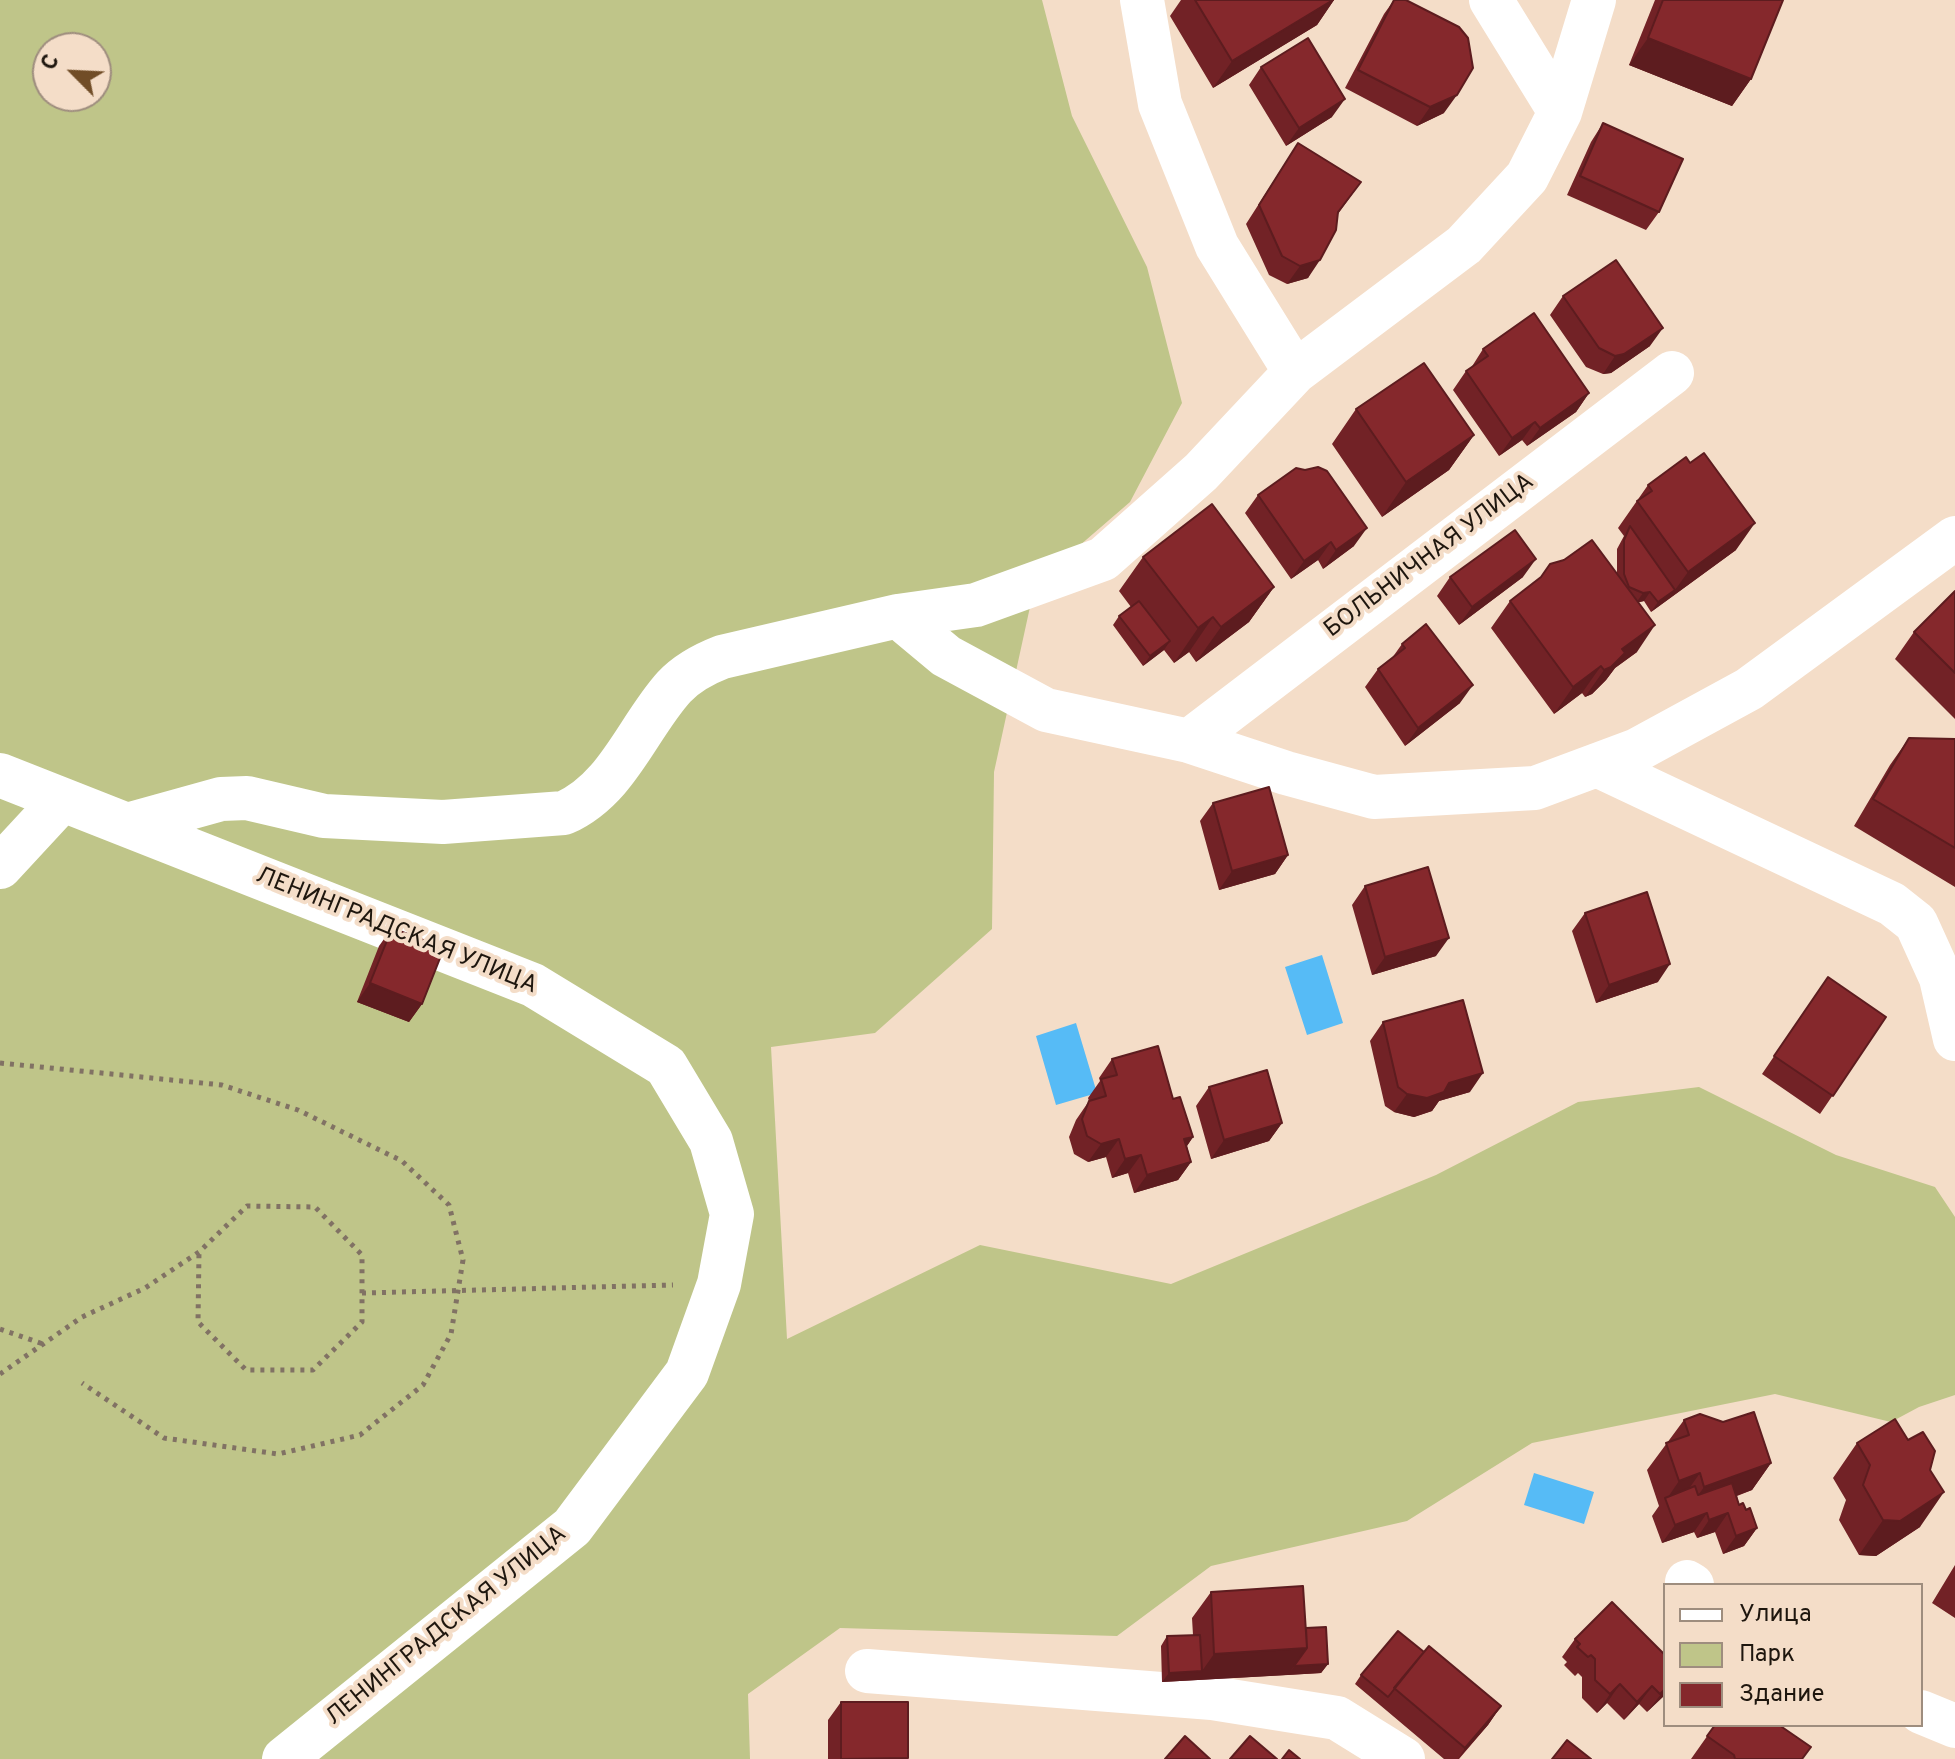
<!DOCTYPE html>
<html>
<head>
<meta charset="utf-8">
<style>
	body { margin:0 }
	#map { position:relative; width:1955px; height:1759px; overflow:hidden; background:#f4ddc8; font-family:Overpass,sans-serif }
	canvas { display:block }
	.legend { position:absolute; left:1663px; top:1583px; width:260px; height:144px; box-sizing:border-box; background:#f4ddc8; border:2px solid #9e8d7e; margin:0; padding:10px 14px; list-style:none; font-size:24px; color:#1e160e }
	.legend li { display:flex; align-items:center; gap:16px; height:40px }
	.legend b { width:40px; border:2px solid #9e8d7e }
	.north { position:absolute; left:32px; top:32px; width:80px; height:80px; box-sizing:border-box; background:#f4ddc8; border:2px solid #9e8d7e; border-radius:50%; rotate:294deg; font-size:22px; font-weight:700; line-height:32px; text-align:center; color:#1e160e }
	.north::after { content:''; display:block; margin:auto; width:28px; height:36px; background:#714d27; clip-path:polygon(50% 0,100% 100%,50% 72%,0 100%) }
</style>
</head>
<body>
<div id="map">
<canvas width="1955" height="1759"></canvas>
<ul class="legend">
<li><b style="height:10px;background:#fff"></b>Улица</li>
<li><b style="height:22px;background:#bfc589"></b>Парк</li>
<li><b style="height:22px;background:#85282c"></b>Здание</li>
</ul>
<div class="north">С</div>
</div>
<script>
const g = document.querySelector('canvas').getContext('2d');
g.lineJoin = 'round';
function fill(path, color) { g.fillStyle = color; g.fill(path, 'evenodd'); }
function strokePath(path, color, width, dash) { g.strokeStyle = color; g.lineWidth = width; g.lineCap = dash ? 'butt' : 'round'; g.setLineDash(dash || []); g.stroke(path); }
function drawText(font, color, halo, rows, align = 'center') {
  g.font = font + ' Overpass,sans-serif'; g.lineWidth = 8; g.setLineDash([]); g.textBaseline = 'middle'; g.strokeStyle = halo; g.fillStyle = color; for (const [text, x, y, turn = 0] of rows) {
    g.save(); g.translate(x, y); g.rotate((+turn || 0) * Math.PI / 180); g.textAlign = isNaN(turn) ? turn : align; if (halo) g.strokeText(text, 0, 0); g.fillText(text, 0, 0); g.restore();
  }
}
const green = new Path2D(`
	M0 0H1042L1072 116 1147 267 1182 403 1130 502 1035 584 994 772 992 929 875 1033 771 1047 787 1339 980 1245 1171 1284 1436 1175 1578 1102 1699 1087 1836 1155 1935 1187 1955 1217V1395L1919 1407 1891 1422 1775 1394 1532 1443 1407 1521 1211 1566 1117 1636 840 1628 748 1694 750 1759H0ZM48 48H96V96H48Z`);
const water = new Path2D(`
	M1322 955 1343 1023 1307 1035 1285 967Z
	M1076 1023 1097 1093 1056 1105 1036 1036Z
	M1534 1473 1594 1492 1584 1524 1524 1505Z`);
const path = new Path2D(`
	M0 1063 222 1085 298 1110 402 1161 449 1205 463 1260 451 1334 423 1385 360 1435 278 1454 164 1438 82 1383
	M362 1293 673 1285
	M0 1329 43 1344
	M0 1374 82 1317 145 1288 199 1252 247 1206 315 1207 362 1255V1322L313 1370H246L198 1322 199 1252`);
const minor = new Path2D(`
	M1142 0 1160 104 1217 246 1295 372
	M1491 0 1560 112
	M898 616 946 656 1046 710 1189 741 1286 773 1374 797 1535 788 1637 750 1749 689 1955 538
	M1189 741 1672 373
	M1597 765 1892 904 1916 923 1941 978 1955 1039
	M0 775 533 985 666 1066 711 1141 732 1214 719 1284 687 1373 572 1527 284 1759
	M131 824 221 799 247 798 324 816 443 822 564 813C618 789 637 728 674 687 687 673 704 664 722 657L898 616 976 605 1103 559 1201 472 1295 372 1464 245 1527 177 1560 112 1594 0
	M0 867 62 800
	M1687 1582 1692 1585
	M867 1671 1212 1698 1337 1718 1403 1759
	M1921 1712 1955 1726`);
const wall = new Path2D(`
	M1181 0H1334L1317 25 1213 88 1170 16Z
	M1394 0H1406L1444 113 1417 126 1345 88 1384 14Z
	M1655 0H1783L1751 79 1732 106 1629 65Z
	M1261 67 1332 117 1286 146 1249 85Z
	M1603 123 1659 212 1646 230 1567 195 1591 142Z
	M1298 143 1361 182 1338 214 1308 278 1287 284 1269 275 1246 224Z
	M1563 296 1650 346 1611 373 1603 374 1586 367 1550 315Z
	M1483 349 1589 393 1576 412 1527 446 1522 440 1499 456 1453 390 1466 371 1471 368Z
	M1356 409 1474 435 1449 470 1382 517 1332 444Z
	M1648 485 1736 550 1651 612 1644 601 1639 602 1637 652 1615 668 1606 680 1592 694 1585 697 1582 693 1554 714 1491 628 1510 601 1617 573V549L1624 536 1618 528Z
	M1258 495 1354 546 1323 569 1318 560 1291 579 1245 513Z
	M1143 557 1274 587 1249 622 1196 662 1189 652 1174 663 1164 650 1143 666 1113 625 1119 616 1131 607 1119 591Z
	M1450 577H1523L1459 625 1437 596Z
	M1955 591V719L1895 659 1914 632Z
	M1402 644 1460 703 1405 746 1365 687 1378 669 1392 658Z
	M1909 738 1955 739V887L1854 826 1890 765Z
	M1213 803 1288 855 1275 874 1219 890 1200 821Z
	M1365 886 1436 956 1372 975 1352 905Z
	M1585 913 1658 982 1596 1003 1572 931Z
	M392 928 422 1004 409 1022 357 1002 379 946Z
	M1828 977 1886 1017 1820 1114 1762 1074Z
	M1383 1022 1470 1092 1439 1101 1432 1111 1414 1117 1394 1112 1385 1106 1370 1041Z
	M1112 1059 1173 1099 1193 1137 1187 1146 1191 1162 1178 1180 1134 1193 1128 1173 1112 1178 1106 1157 1088 1162 1074 1154 1069 1137 1076 1120 1089 1101 1088 1098 1100 1081 1099 1078Z
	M1209 1087 1282 1123 1269 1141 1211 1159 1196 1106Z
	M1684 1420 1771 1463 1752 1490 1737 1496 1739 1505 1746 1510 1757 1528 1744 1546 1723 1554 1715 1532 1697 1538 1694 1532 1662 1543 1652 1516 1659 1506 1647 1470Z
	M1857 1443 1930 1470 1920 1527 1876 1556 1859 1555 1839 1520 1846 1500 1833 1478Z
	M1955 1565V1618L1932 1603Z
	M1211 1592 1306 1628 1328 1664 1321 1673 1162 1682 1161 1646 1167 1636 1193 1635 1192 1618Z
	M1575 1639 1665 1655V1694L1647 1712 1639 1704 1624 1720 1607 1703 1597 1713 1582 1698V1677L1578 1673 1575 1676 1564 1665 1567 1662 1562 1657Z
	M1424 1652 1501 1706 1488 1725 1459 1759H1444L1355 1684 1361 1675Z
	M841 1702 908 1759H828V1720Z
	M1715 1725 1802 1759H1691Z`);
const shadedWall = new Path2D(`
	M1333 0H1334L1317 25 1213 88 1232 61Z
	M1648 38 1751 79 1732 106 1629 65Z
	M1457 95 1444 113 1417 126 1430 107Z
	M1345 99 1332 117 1286 146 1299 128Z
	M1320 260 1308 278 1287 284 1300 266Z
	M1663 328 1650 346 1611 373 1603 374 1615 356Z
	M1589 393 1576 412 1527 446 1540 428Z
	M1535 422 1522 440 1499 456 1512 438Z
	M1474 435 1449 470 1382 517 1406 482Z
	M1755 523 1736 550 1651 612 1658 602 1675 590 1688 572Z
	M1367 528 1354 546 1323 569 1336 550Z
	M1331 542 1318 560 1291 579 1304 561Z
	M1536 559 1523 577 1459 625 1472 607Z
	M1274 587 1249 622 1196 662 1221 627Z
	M1650 592 1644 601 1636 603 1643 593Z
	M1213 617 1189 652 1174 663 1198 628Z
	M1655 625 1637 652 1615 668 1606 680 1592 694 1585 697 1604 670 1622 649Z
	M1170 641 1164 650 1143 666 1150 656Z
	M1601 666 1582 693 1554 714 1573 687Z
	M1473 685 1460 703 1405 746 1418 728Z
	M1288 855 1275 874 1219 890 1232 871Z
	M1449 938 1436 956 1372 975 1385 957Z
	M1670 964 1658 982 1596 1003 1609 985Z
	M370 983 422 1004 409 1022 357 1002Z
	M1483 1073 1470 1092 1439 1101 1432 1111 1414 1117 1394 1112 1407 1094Z
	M1282 1123 1269 1141 1211 1159 1224 1140Z
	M1193 1137 1180 1156 1184 1139Z
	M1119 1139 1106 1157 1088 1162 1101 1144Z
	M1141 1155 1128 1173 1112 1178 1125 1159Z
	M1191 1162 1178 1180 1134 1193 1147 1175Z
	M1771 1463 1752 1490 1685 1514 1704 1487Z
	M1700 1473 1681 1500H1666L1679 1481Z
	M1944 1492 1920 1527 1876 1556 1859 1555 1883 1520Z
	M1707 1513 1694 1532 1662 1543 1675 1525Z
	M1728 1513 1715 1532 1697 1538 1709 1520Z
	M1757 1528 1744 1546 1723 1554 1736 1536Z
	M1307 1648 1288 1675 1162 1682 1169 1673 1202 1671 1214 1654Z
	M1328 1664 1321 1673 1288 1675 1294 1666Z
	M1620 1684 1607 1703 1597 1713 1610 1694Z
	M1652 1686 1639 1704 1624 1720 1637 1702Z
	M1665 1689V1694L1663 1697 1647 1712Z
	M1501 1706 1488 1725 1458 1759 1465 1748Z`);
const building = new Path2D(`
	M1195 0H1333L1232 61Z
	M1394 0H1406L1459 27 1468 38 1473 68 1457 95 1430 107 1358 70Z
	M1663 0H1783L1751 79 1648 38Z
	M1308 38 1345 99 1299 128 1261 67Z
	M1603 123 1683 159 1659 212 1580 176Z
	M1298 143 1361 182 1338 212 1336 230 1320 260 1300 266 1282 256 1259 205Z
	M1616 260 1663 328 1624 354 1615 356 1599 348 1563 296Z
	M1534 313 1589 393 1540 428 1535 422 1512 438 1466 371 1488 356 1483 349Z
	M1424 363 1474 435 1406 482 1356 409Z
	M1704 453 1755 523 1688 572 1637 501 1652 491 1648 485 1686 457 1690 463Z
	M1318 467 1327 471 1367 528 1336 550 1331 542 1304 561 1258 495 1296 468 1305 470Z
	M1212 504 1274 587 1221 627 1213 617 1198 628 1143 557Z
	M1630 526 1675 590 1658 602 1650 592 1643 593 1629 587 1624 574V540Z
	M1515 530 1536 559 1472 607 1450 577Z
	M1592 540 1655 625 1622 649 1625 653 1611 667 1604 670 1601 666 1573 687 1510 601 1541 577 1550 564 1564 560Z
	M1955 591V673L1914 632Z
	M1139 601 1170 641 1150 656 1119 616Z
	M1426 624 1473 685 1418 728 1378 669 1405 648 1402 644Z
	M1909 738 1955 739V848L1873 799Z
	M1269 787 1288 855 1232 871 1213 803Z
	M1428 867 1449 938 1385 957 1365 886Z
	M1647 892 1670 964 1609 985 1585 913Z
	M392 928 444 948 422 1004 370 983Z
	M1828 977 1886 1017 1833 1096 1774 1056Z
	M1463 1000 1483 1073 1449 1083 1444 1092 1427 1098 1407 1094 1398 1087 1383 1022Z
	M1158 1046 1173 1099 1180 1097 1193 1137 1184 1139 1191 1162 1147 1175 1141 1155 1125 1159 1119 1139 1101 1144 1087 1136 1082 1119 1089 1101 1106 1096 1101 1079 1117 1075 1112 1059Z
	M1267 1070 1282 1123 1224 1140 1209 1087Z
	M1754 1412 1771 1463 1704 1487 1700 1473 1679 1481 1666 1443 1689 1435 1684 1420 1700 1414 1723 1422Z
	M1895 1419 1908 1440 1923 1432 1935 1451 1930 1470 1944 1492 1900 1521 1883 1520 1863 1485 1870 1465 1857 1443Z
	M1732 1483 1739 1505 1743 1503 1746 1510 1750 1508 1757 1528 1736 1536 1728 1513 1709 1520 1707 1513 1675 1525 1665 1498 1695 1486 1698 1495Z
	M1303 1586 1307 1648 1214 1654 1211 1592Z
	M1612 1602 1665 1655V1689L1660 1694 1652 1686 1637 1702 1620 1684 1610 1694 1595 1680V1659L1591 1655 1588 1657 1577 1647 1580 1644 1575 1639Z
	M1326 1627 1328 1664 1294 1666 1307 1648 1306 1628Z
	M1398 1631 1424 1652 1388 1697 1361 1675Z
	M1200 1635 1202 1671 1169 1673 1167 1636Z
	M1429 1646 1501 1706 1465 1748 1394 1688Z
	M841 1702H908V1758L841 1759Z
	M1715 1725H1779L1811 1747 1802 1759H1735L1734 1755 1707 1736Z
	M1185 1736 1210 1759H1165Z
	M1250 1736 1277 1759H1230Z
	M1567 1740 1591 1759H1552Z
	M1289 1750 1300 1759H1282Z`);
const streetNames = [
	["БОЛЬНИЧНАЯ УЛИЦА",1430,557,-37],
	["ЛЕНИНГРАДСКАЯ УЛИЦА",396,932,22],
	["ЛЕНИНГРАДСКАЯ УЛИЦА",447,1627,-39]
];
fill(green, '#bfc589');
fill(water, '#56bbf6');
strokePath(path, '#817264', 5, [4, 6]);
strokePath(minor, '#fff', 44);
fill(wall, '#722226');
fill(shadedWall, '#5d1c1f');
fill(building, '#85282c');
strokePath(building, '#5d1c1f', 2);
drawText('24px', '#1e160e', '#f4ddc8', streetNames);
</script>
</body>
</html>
